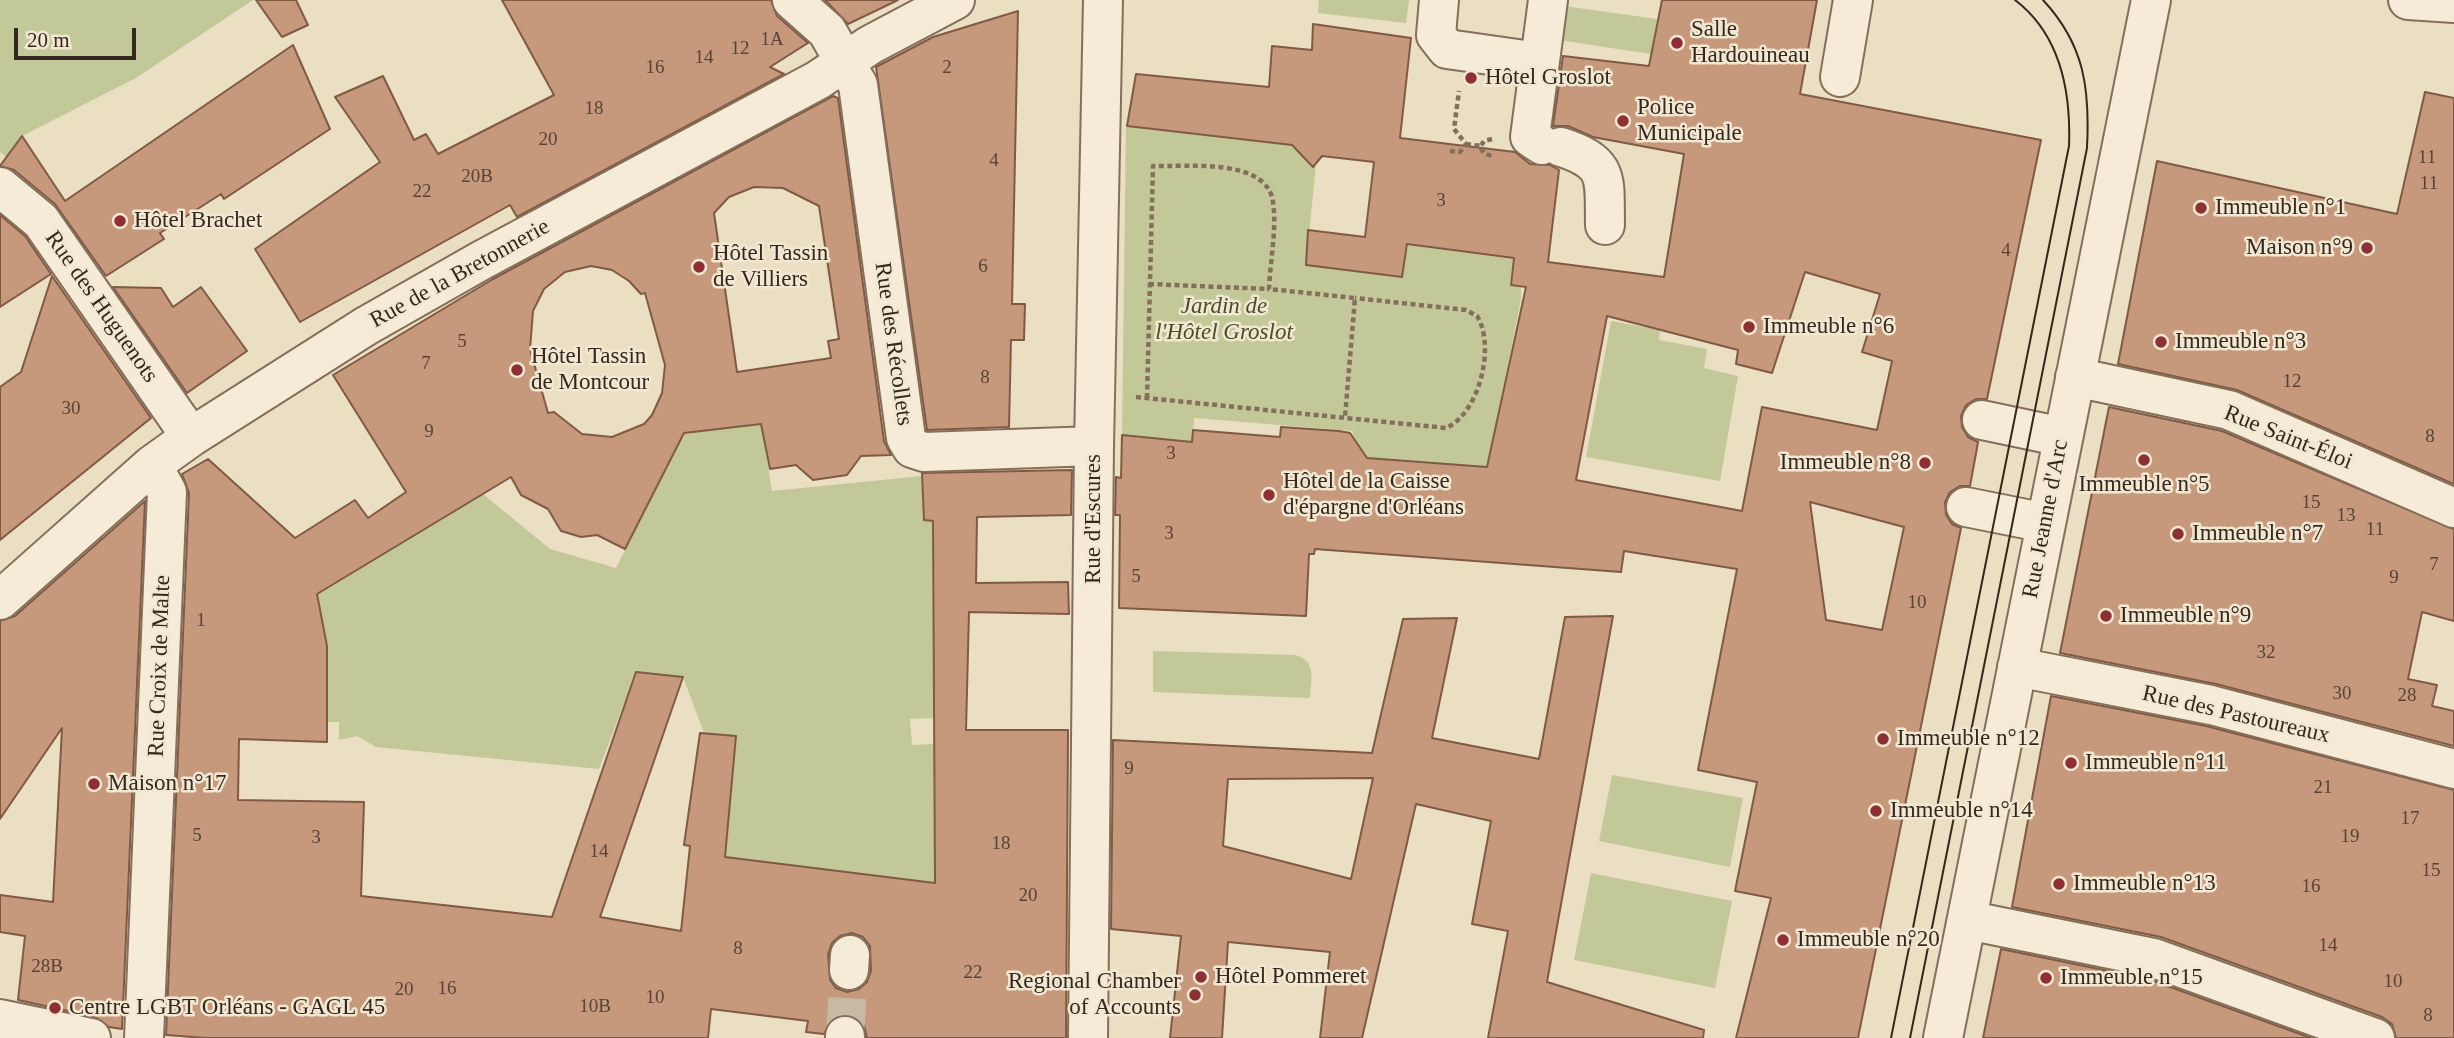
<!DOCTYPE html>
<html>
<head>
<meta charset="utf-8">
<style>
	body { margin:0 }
	#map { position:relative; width:2454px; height:1038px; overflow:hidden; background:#eadec3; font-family:"Times New Roman",serif }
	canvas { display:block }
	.scale { position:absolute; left:14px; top:28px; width:122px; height:32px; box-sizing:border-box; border:4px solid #34281e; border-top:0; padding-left:9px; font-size:21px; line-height:24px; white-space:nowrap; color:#34281e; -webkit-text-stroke:5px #f2e8d2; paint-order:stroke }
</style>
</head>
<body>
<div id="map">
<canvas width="2454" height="1038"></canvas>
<div class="scale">20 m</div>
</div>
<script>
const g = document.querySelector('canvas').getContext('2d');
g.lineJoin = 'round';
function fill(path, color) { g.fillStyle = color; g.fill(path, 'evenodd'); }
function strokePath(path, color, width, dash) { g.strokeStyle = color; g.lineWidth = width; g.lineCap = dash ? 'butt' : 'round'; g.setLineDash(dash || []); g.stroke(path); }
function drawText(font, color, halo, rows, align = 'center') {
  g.font = font + ' "Times New Roman",serif'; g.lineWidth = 5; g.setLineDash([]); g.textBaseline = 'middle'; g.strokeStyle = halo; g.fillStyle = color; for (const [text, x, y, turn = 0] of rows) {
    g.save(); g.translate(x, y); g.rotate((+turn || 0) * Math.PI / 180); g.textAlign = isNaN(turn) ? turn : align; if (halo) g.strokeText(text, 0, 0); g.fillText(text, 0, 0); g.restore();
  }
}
const green = new Path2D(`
	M0 0H253L136 78 22 136 6 157 0 152Z
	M1319 0H1409L1406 23 1318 13Z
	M1564 6 1657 19 1651 54 1559 40Z
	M1126 126 1303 147V157L1308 162 1316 164 1306 265 1402 278 1408 245 1513 259 1510 285 1521 287V299L1487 469 1352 457 1353 431 1194 418 1192 442 1122 435Z
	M1611 321 1660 330 1659 340 1707 349 1704 368 1738 376 1720 481 1586 457Z
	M761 422 772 491 922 476 924 520 933 521 934 718 910 719 912 745 935 744V883L725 857 735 736 704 733 683 677 636 672 599 769 376 747 357 736 339 740V722H327V646L317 594 483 494 550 549 616 568 685 433Z
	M1153 651 1295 655C1317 661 1311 679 1310 698L1153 692Z
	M1612 775 1743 798 1730 867 1599 841Z
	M1591 873 1732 901 1715 988 1574 960Z`);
const building = new Path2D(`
	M256 0H296L308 25 282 37Z
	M502 0H771L777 16 808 43 770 67 784 74 517 217 510 205 300 322 255 249 380 162 335 97 383 76 414 140 426 134 438 154 554 95Z
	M825 0H898L848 24Z
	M1662 0H1817L1800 94 2041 140 1987 399H1976L1966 405 1961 416 1962 427 1968 437 1978 442 1977 448 1970 486H1960L1950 492 1945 502 1946 515 1952 524 1961 528 1858 1038H1736L1771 898 1735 891 1757 782 1698 770 1737 569 1624 551 1621 572 1315 549 1314 554H1309L1306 616 1119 608 1120 515H1115L1116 477 1121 478 1122 435 1192 442 1193 430 1280 437 1281 427 1339 431 1350 433 1367 458 1487 467 1526 287 1511 285 1514 258 1407 244 1402 277 1306 265 1308 230 1365 237 1374 162 1322 156 1313 167 1292 145 1127 126 1136 74 1269 87 1272 46 1312 50 1313 24 1411 38 1400 138 1515 152 1530 164 1550 165 1559 170 1548 262 1664 277 1684 154 1593 137 1568 126H1553L1563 56 1649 66ZM1805 272 1880 294 1862 352 1892 361 1877 430 1762 407 1742 511 1576 480 1607 316 1738 350 1736 364 1772 373ZM1810 502 1904 527 1882 630 1826 620Z
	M1018 11 1012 304H1025L1024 340H1011L1009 427 927 430 876 67 933 37Z
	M293 45 330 129 224 199 221 194 160 233 164 239 106 276 55 204 14 170 0 166 22 136 65 201Z
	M2425 92 2454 98V484L2237 390 2118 364 2157 161 2397 214Z
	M833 96 838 98 884 441 891 455 861 456 847 475 813 480 796 465 770 469 761 424 684 433 625 549 597 535 581 537 561 531 548 509 521 495 511 477 317 594 327 646V742L239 739 238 800 364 802 361 896 552 917 636 672 683 677 600 917 681 931 690 846 684 845 700 733 736 736 725 857 935 883 933 521 924 520 922 473 1072 470 1071 515 977 517 976 583 1068 582 1069 614 969 612 966 730H1068L1066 1038H867L864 1025 855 1017 846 1014 834 1017 824 1034 806 1032 808 1021 711 1009 708 1038H206L166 1035 189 493 182 474 208 459 295 538 355 500 368 518 406 492 333 375 493 279ZM754 187 783 188 819 206 839 339 828 341 831 358 737 372 714 213 729 197ZM591 266 612 270 629 281 641 294 645 293 665 365 662 393 652 415 644 424 612 437 582 434 554 412 548 413 530 349 533 311 544 289 565 272ZM852 933 863 937 870 946 871 971 867 982 859 989 847 992 836 988 830 980 828 954 832 943 840 936Z
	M0 215 25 236 51 274 0 307Z
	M52 276 151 418 0 540V387L21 372Z
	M113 287 161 288 173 307 201 287 247 351 187 393Z
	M2109 407 2222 431 2454 529V621L2422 612 2408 679 2437 685 2432 706 2454 711V746L2216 684 2060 653Z
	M145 501 122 1029 109 1027 95 1017 18 1000 25 936 0 932V895L53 902 62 728 0 819V621L15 616Z
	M1613 616 1547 982 1704 1030 1703 1038H1488L1508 931 1472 924 1491 821 1416 804 1362 1038H1320L1330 952 1228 942 1222 1038H1170L1181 936 1111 929 1113 740 1372 753 1403 619 1457 618 1432 738 1539 759 1565 617ZM1373 778 1351 879 1223 846 1228 779Z
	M2051 696 2206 726 2454 790V1038H2396L2392 1024 2382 1017 2161 937 2012 907Z
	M2001 949 2148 979 2311 1038H1983Z`);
const minorTunnel = new Path2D(`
	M845 1036 849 970`);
const path = new Path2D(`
	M1492 139 1484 141 1480 147 1484 153 1494 157
	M1466 144 1481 146
	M1450 151 1460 152 1466 144 1454 129 1459 91
	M1149 284 1269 289
	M1136 397 1446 428C1479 414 1496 346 1477 316L1466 310 1355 298
	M1147 398 1153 166C1186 167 1267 157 1273 202 1277 229 1270 262 1269 289L1355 298 1345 417`);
const minor = new Path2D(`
	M792 0 827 31 858 85 906 438 912 448 924 452 1094 446
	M1439 0 1436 35 1447 49 1539 62
	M2408 0 2454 3
	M1840 77 1853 0
	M1542 145 1530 137 1548 0
	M1561 147C1611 163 1604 179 1605 225
	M0 187 41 221 191 437
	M2075 377 2229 410 2454 508
	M1982 420 2063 437
	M1966 507 2046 523
	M0 600 152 465 191 437 366 326 482 260 818 80 870 45 955 0
	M2017 667 2211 705 2454 769
	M1967 920 2154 958 2375 1038
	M849 970 850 955
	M0 1019 91 1038
	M144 1038 167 492 152 465
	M845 1038V1036
	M1088 1038 1094 446 1103 0
	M1943 1038 2151 0`);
const tram = new Path2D(`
	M1891 1038 2069 146C2071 92 2061 35 2015 0
	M1910 1038 2087 148C2090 90 2085 45 2043 0`);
const markers = [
	[1677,43,7,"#8e3033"],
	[1471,78,7,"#8e3033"],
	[1623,121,7,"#8e3033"],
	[2201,208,7,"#8e3033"],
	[120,221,7,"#8e3033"],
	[2367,248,7,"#8e3033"],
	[699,267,7,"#8e3033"],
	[1749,327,7,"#8e3033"],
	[2161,342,7,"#8e3033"],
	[517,370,7,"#8e3033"],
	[2144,460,7,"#8e3033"],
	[1925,463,7,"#8e3033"],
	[1269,495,7,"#8e3033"],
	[2178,534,7,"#8e3033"],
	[2106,616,7,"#8e3033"],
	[1883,739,7,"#8e3033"],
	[2071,763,7,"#8e3033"],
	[94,784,7,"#8e3033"],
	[1876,811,7,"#8e3033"],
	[2059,884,7,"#8e3033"],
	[1783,940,7,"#8e3033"],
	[1201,977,7,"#8e3033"],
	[2046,978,7,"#8e3033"],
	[1195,995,7,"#8e3033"],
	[55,1008,7,"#8e3033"]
];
const numberNames = [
	["1A",772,40],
	["12",740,49],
	["14",704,58],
	["16",655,68],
	["2",947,68],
	["18",594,109],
	["20",548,140],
	["11",2427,158],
	["4",994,161],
	["20B",477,177],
	["11",2429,184],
	["22",422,192],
	["3",1441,201],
	["4",2006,251],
	["6",983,267],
	["5",462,342],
	["7",426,364],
	["8",985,378],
	["12",2292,382],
	["30",71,409],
	["9",429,432],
	["8",2430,437],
	["3",1171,454],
	["15",2311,503],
	["13",2346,516],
	["11",2375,530],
	["3",1169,534],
	["7",2434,565],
	["5",1136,577],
	["9",2394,578],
	["10",1917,603],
	["1",201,621],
	["32",2266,653],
	["30",2342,694],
	["28",2407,696],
	["9",1129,769],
	["21",2323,788],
	["17",2410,819],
	["5",197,836],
	["19",2350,837],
	["3",316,838],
	["18",1001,844],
	["14",599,852],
	["15",2431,871],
	["16",2311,887],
	["20",1028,896],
	["14",2328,946],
	["8",738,949],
	["28B",47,967],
	["22",973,973],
	["10",2393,982],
	["16",447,989],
	["20",404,990],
	["10",655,998],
	["10B",595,1007],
	["8",2428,1016]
];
const poiNames = [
	["Salle",1691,30],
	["Hardouineau",1691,56],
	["Hôtel Groslot",1485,78],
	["Police",1637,108],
	["Municipale",1637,134],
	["Immeuble n°1",2215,208],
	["Hôtel Brachet",134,221],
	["Maison n°9",2353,248,"right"],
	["Hôtel Tassin",713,254],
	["de Villiers",713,280],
	["Immeuble n°6",1763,327],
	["Immeuble n°3",2175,342],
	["Hôtel Tassin",531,357],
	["de Montcour",531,383],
	["Immeuble n°8",1911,463,"right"],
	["Hôtel de la Caisse",1283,482],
	["d'épargne d'Orléans",1283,508],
	["Immeuble n°5",2144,485,"center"],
	["Immeuble n°7",2192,534],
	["Immeuble n°9",2120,616],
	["Immeuble n°12",1897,739],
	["Immeuble n°11",2085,763],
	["Maison n°17",108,784],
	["Immeuble n°14",1890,811],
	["Immeuble n°13",2073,884],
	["Immeuble n°20",1797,940],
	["Hôtel Pommeret",1215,977],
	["Immeuble n°15",2060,978],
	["Regional Chamber",1181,982,"right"],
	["of Accounts",1181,1008,"right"],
	["Centre LGBT Orléans - GAGL 45",69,1008]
];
const streetNames = [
	["Rue de la Bretonnerie",460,274,-29],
	["Rue des Huguenots",101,307,55],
	["Rue des Récollets",893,344,82],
	["Rue Saint-Éloi",2288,438,22],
	["Rue d'Escures",1094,519,-90],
	["Rue Jeanne d'Arc",2046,519,-79],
	["Rue Croix de Malte",160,666,-88],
	["Rue des Pastoureaux",2236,715,13]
];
const parkNames = [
	["Jardin de",1224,307],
	["l'Hôtel Groslot",1224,333]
];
fill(green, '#c3c898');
fill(building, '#c6987c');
strokePath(building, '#815a43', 2);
strokePath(minorTunnel, '#c6baa2', 38, [38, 19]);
strokePath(minor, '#836f5b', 42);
strokePath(path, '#836f5b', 4.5, [5, 3.5]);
strokePath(minor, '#f6ebd6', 38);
strokePath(tram, '#34281e', 2);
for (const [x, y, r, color] of markers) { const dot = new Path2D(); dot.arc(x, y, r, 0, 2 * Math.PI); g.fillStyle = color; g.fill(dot); strokePath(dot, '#f2e8d2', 2.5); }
drawText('19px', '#584436', null, numberNames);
drawText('23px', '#34281e', '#f2e8d2', poiNames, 'left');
drawText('23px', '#34281e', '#f2e8d2', streetNames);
drawText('italic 23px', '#464f26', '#f2e8d2', parkNames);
</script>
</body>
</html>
